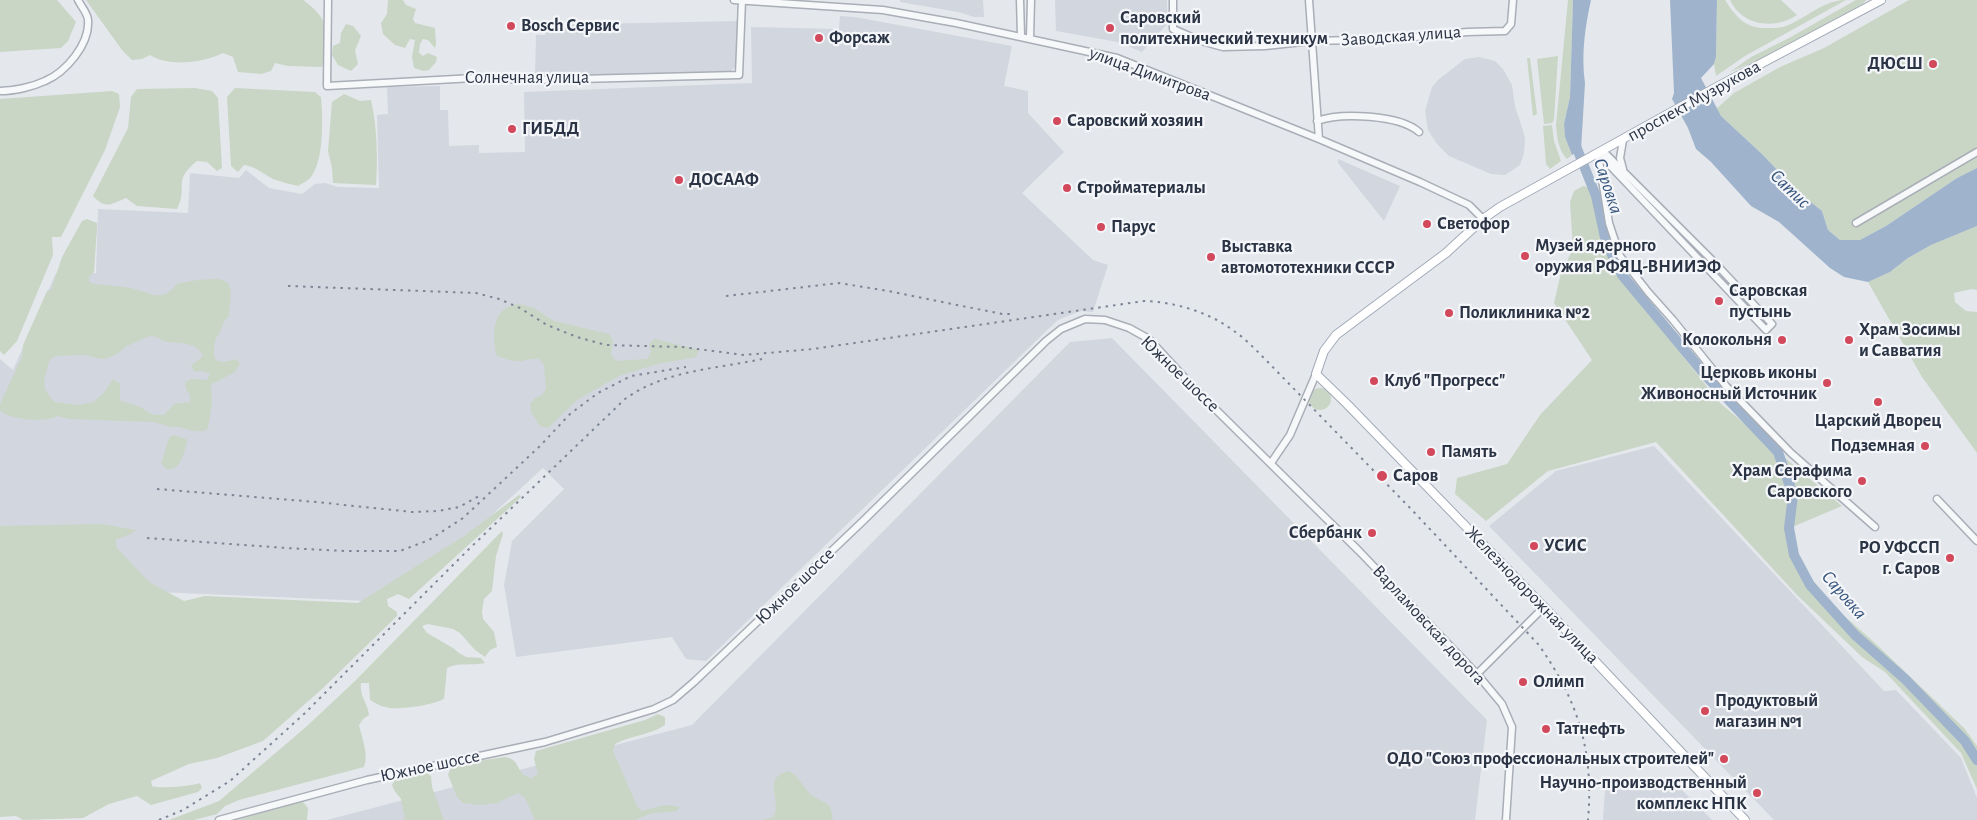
<!DOCTYPE html>
<html>
<head>
<meta charset="utf-8">
<style>
	body { margin:0 }
	canvas { display:block; background:#e4e7ec }
</style>
</head>
<body>
<canvas width="1977" height="820"></canvas>
<script>
const g = document.querySelector('canvas').getContext('2d');
g.lineJoin = 'round';
function fill(path, color) { g.fillStyle = color; g.fill(path, 'evenodd'); }
function strokePath(path, color, width, dash) { g.strokeStyle = color; g.lineWidth = width; g.lineCap = dash ? 'butt' : 'round'; g.setLineDash(dash || []); g.stroke(path); }
function drawText(font, color, halo, rows, align = 'center') {
  g.font = font + ' "Alegreya Sans",sans-serif'; g.lineWidth = 4.5; g.setLineDash([]); g.textBaseline = 'middle'; g.strokeStyle = halo; g.fillStyle = color; for (const [text, x, y, turn = 0] of rows) {
    g.save(); g.translate(x, y); g.rotate((+turn || 0) * Math.PI / 180); g.textAlign = isNaN(turn) ? turn : align; if (halo) g.strokeText(text, 0, 0); g.fillText(text, 0, 0); g.restore();
  }
}
const built = new Path2D(`
	M900 0H983L984 17H974L958 12 900 2Z
	M1055 0H1167V24L1142 52 1118 42 1056 31Z
	M840 16 855 17 1012 46 1004 86 1028 91V113L1064 152 1022 193 1093 260 1108 265 1093 312 1080 311 1058 320 1042 335 706 661 686 659 672 637 516 657 504 585 512 541 564 489 543 468 471 534 368 601 158 592 0 533V359L13 370 56 273H96L98 209 188 213 190 173 239 178 246 170 269 188 302 194 315 184 325 183 338 187 379 188 377 115 388 114 387 87 440 86V110H448L449 146 479 145V153L525 152 524 92 752 83 751 27 839 29Z
	M738 21 736 66 729 73 535 77 536 35H545V25Z
	M1479 57 1495 61 1503 69 1512 85 1515 106 1525 137 1524 153 1520 165 1505 175 1491 174 1449 156 1437 144 1428 130 1425 111 1432 87 1439 79 1465 59Z
	M1338 159 1400 186 1384 221 1338 163Z
	M1112 338 1487 720 1475 820H327L692 725 1070 342Z
	M1654 446 1884 691 1896 690 1961 758 1977 798V820H1774L1489 526 1556 471Z
	M1675 783 1712 820H1603L1605 789Z`);
const green = new Path2D(`
	M0 0H57L76 22 68 41 61 48 0 52Z
	M86 0H303C330 19 331 35 322 67L288 66 275 63 271 71 261 74 238 72 233 57 223 53C203 63 169 67 150 55L142 59 132 60 122 50Z
	M388 0H403L406 5 416 9 413 19 415 23 435 28 436 43 435 48 428 40 423 39 420 44 419 53 423 56 428 53 437 57 436 62 429 70 424 71 414 68 412 57 415 40 410 39 405 48 395 45 383 34 381 23 387 14Z
	M1568 0H1573L1570 97 1564 124 1565 137 1572 155 1567 159C1558 150 1557 137 1556 125Z
	M1717 0H1725C1736 17 1746 29 1767 28 1773 28 1781 28 1786 26 1807 18 1823 0 1846 0L1745 56 1716 76 1714 64 1716 57Z
	M1730 0H1781L1797 15C1775 30 1742 26 1730 0Z
	M1856 0H1866L1863 4 1756 61 1730 72 1751 57 1789 38Z
	M1909 0H1977V168L1957 178 1886 226 1860 240H1840L1828 230 1822 211 1797 191 1763 155 1721 116 1716 109 1734 93 1780 67 1824 48Z
	M346 24 353 26 361 36 355 50 358 64 351 71 338 65 332 55 333 46 340 43 341 33Z
	M1558 56 1554 120 1552 123 1544 124 1537 59Z
	M1527 58H1530L1537 114 1533 116Z
	M195 88 212 91 218 98 222 168 217 171 207 162 197 161C171 182 189 186 177 209L137 206 126 198C111 204 106 210 93 196L128 128 131 97 137 89Z
	M235 88 315 92 321 97C323 118 324 160 311 177 308 181 302 183 298 186 290 184 281 182 273 179 263 174 255 166 244 165L238 172 231 166 227 97Z
	M112 91 119 94 120 107 105 150 61 237H52L53 255 17 341 4 355 0 351V99Z
	M344 94 360 101 371 100C377 126 378 158 376 185L333 183 332 168 328 151 332 102Z
	M1552 125 1554 141 1561 161 1550 169 1546 164 1543 126Z
	M1583 186 1592 188 1613 268 1720 403 1842 506 1790 528 1804 570 1841 613 1875 643 1965 729 1977 746V789L1961 753 1885 672 1862 657 1797 595 1656 442 1548 471 1486 521 1455 494 1457 478 1507 464 1540 415 1592 360 1554 303 1561 273 1573 249 1570 202 1574 191Z
	M87 219 97 223V228L94 272 89 277V282L94 284C106 285 118 286 130 288 148 291 162 305 176 284 186 282 224 273 229 285 233 292 229 307 229 316 221 322 223 331 216 338 211 360 214 366 236 359L240 363 235 372C226 376 220 381 211 384L212 403 208 428 204 431H193L180 427H170L154 422 70 419 57 416C47 423 8 420 0 410V404L22 357 23 345 47 291 51 290 62 257 82 221ZM150 336C158 336 161 341 168 342 182 344 196 341 203 356L191 366 195 372 203 371 210 374 207 380 192 379 185 382 186 389 190 395V402L174 404 164 415C145 416 149 409 135 405 129 403 125 403 120 400V384L113 379 104 393 93 402 78 405 55 402 49 396 45 389 44 381 49 361 55 356 85 355 101 359 108 358 115 355 127 346Z
	M1977 226V290L1972 289 1954 293 1955 302 1966 311 1977 312V453L1922 377 1868 282 1890 272 1908 258 1931 245Z
	M520 304 534 308 554 321 609 334 613 340 611 355 616 361 647 359 651 352 649 344 655 339 699 350 696 357 657 364 619 376 577 400 548 428 540 426 531 412 530 404 535 398 542 395 546 389 544 365 539 359C532 358 529 360 522 361 513 362 505 359 496 355 492 333 492 306 520 304Z
	M1309 399a11 11 0 1 1 22 0a11 11 0 1 1-22 0Z
	M172 435 186 439 187 442C183 454 182 471 166 469L161 463C166 454 165 441 172 435Z
	M519 495 521 496 519 499 409 599 398 594 387 599 388 606 397 612V616L322 689 263 741 217 758 189 764 151 781 152 786C158 789 193 786 200 783L202 788 198 792 151 805 137 796 109 804 83 818 23 820 16 816 0 817V526L101 524 136 530C130 536 123 536 116 540V547L149 582 184 601 205 596 358 603 464 536Z
	M502 531 503 534 496 556 492 591 484 599 482 612 483 619 494 632 497 647 490 650 485 657 475 650 460 633 453 629 428 624 422 626 427 633 453 648 459 653 466 657 481 658 485 663C472 666 459 662 447 668L444 699C433 705 396 711 385 707 380 706 375 703 370 700L369 683H361C359 696 368 703 369 715L363 719 359 725C362 738 369 755 364 767L239 800 225 806 217 814 194 820H169L219 801 306 727 355 681Z
	M658 714 665 717V725C651 735 631 735 615 744L613 751 637 806 642 811 665 805 680 807 675 812C661 812 648 812 636 820H535L525 798 518 793 497 803 480 805 463 803 457 797 448 775 451 767 458 764 505 757C523 760 514 775 532 778L538 774 534 759 536 751 645 720Z
	M789 771 795 775 810 794 830 806 833 820H761L774 817C782 799 761 777 789 771Z
	M421 773H427L431 776 432 787 444 820H405L401 799 394 790 392 785 395 780Z
	M303 802 308 808 307 820H238L296 803Z`);
const water = new Path2D(`
	M1573 0H1591C1585 27 1581 55 1585 83L1581 150 1572 155 1565 137 1564 124 1570 97Z
	M1670 0H1717L1716 57 1714 64 1701 78 1721 116 1763 155 1797 191 1822 211 1828 230 1840 240H1860L1886 226 1957 178 1977 168V226L1931 245 1908 258 1890 272 1868 282 1844 277 1830 268 1779 222 1751 206 1711 162 1696 149 1688 128 1672 99 1674 93Z`);
const river = new Path2D(`
	M1574 141 1596 196 1606 242 1622 275 1706 376 1778 452 1793 495 1789 528 1794 555 1810 585 1855 635 1905 679 1965 741 1977 760`);
const minor = new Path2D(`
	M328 0 327 86 474 78 538 80 739 75 742 0
	M734 0 883 10 956 23 1117 58 1319 139 1420 182 1469 205 1483 219
	M1020 0 1021 36
	M1173 0V29L1201 41 1223 47 1265 46 1312 41 1394 39 1467 32 1505 31 1511 24 1513 0
	M1309 0 1319 139
	M1030 38 1031 0
	M0 91C14 91 32 87 45 81 66 72 90 44 88 20 88 14 81 6 78 0
	M1317 121C1341 112 1400 115 1419 132
	M1623 140 1620 158 1623 169
	M1598 153 1766 330 1772 324 1715 263 1603 151
	M1598 154 1609 223 1620 256 1648 292 1673 320 1726 386 1791 453 1875 527
	M1856 223 1977 152
	M1271 463 1290 435 1316 374
	M1937 499 1977 541
	M1477 674 1544 607
	M219 820 367 780 545 742 654 709 673 700 694 682 863 521 1046 341 1061 329 1085 319 1105 320 1129 328 1149 339 1195 389 1359 551 1477 674 1502 704 1512 727 1506 820`);
const major = new Path2D(`
	M1745 820 1544 607 1347 404 1316 374 1324 351 1336 335 1446 253 1483 219 1500 207 1713 89 1881 0`);
const rail = new Path2D(`
	M288 286 476 293 499 299 520 308 547 325 577 337 606 345 682 347 744 355 813 349 1144 301C1175 302 1209 312 1234 331 1243 337 1252 346 1260 354L1412 510 1538 644C1578 700 1594 751 1588 820
	M726 296 839 283 888 291 1002 314H1013
	M157 489 316 502 412 512 438 511 459 507 481 495
	M147 538 286 548 346 551H400L429 540 463 518 540 446 570 414 598 393 631 376 686 367
	M159 820 183 810 230 781 304 714 468 550 625 399C665 370 716 369 762 359`);
const markers = [
	[511,26,5,"#d1495b"],
	[1110,28,5,"#d1495b"],
	[819,38,5,"#d1495b"],
	[1933,64,5,"#d1495b"],
	[1057,121,5,"#d1495b"],
	[512,129,5,"#d1495b"],
	[679,180,5,"#d1495b"],
	[1067,188,5,"#d1495b"],
	[1427,224,5,"#d1495b"],
	[1101,227,5,"#d1495b"],
	[1525,256,5,"#d1495b"],
	[1211,257,5,"#d1495b"],
	[1719,301,5,"#d1495b"],
	[1449,313,5,"#d1495b"],
	[1782,340,5,"#d1495b"],
	[1849,340,5,"#d1495b"],
	[1374,381,5,"#d1495b"],
	[1827,383,5,"#d1495b"],
	[1878,402,5,"#d1495b"],
	[1925,446,5,"#d1495b"],
	[1431,452,5,"#d1495b"],
	[1382,476,6,"#d1495b"],
	[1862,481,5,"#d1495b"],
	[1372,533,5,"#d1495b"],
	[1534,546,5,"#d1495b"],
	[1950,558,5,"#d1495b"],
	[1523,682,5,"#d1495b"],
	[1705,711,5,"#d1495b"],
	[1546,729,5,"#d1495b"],
	[1724,759,5,"#d1495b"],
	[1757,793,5,"#d1495b"]
];
const poiNames = [
	["Саровский",1120,18],
	["политехнический техникум",1120,39],
	["Bosch Сервис",521,26],
	["Форсаж",829,38],
	["ДЮСШ",1923,64,"right"],
	["Саровский хозяин",1067,121],
	["ГИБДД",522,129],
	["ДОСААФ",689,180],
	["Стройматериалы",1077,188],
	["Светофор",1437,224],
	["Парус",1111,227],
	["Музей ядерного",1535,246],
	["оружия РФЯЦ-ВНИИЭФ",1535,267],
	["Выставка",1221,247],
	["автомототехники СССР",1221,268],
	["Саровская",1729,291],
	["пустынь",1729,312],
	["Поликлиника №2",1459,313],
	["Храм Зосимы",1859,330],
	["и Савватия",1859,351],
	["Колокольня",1772,340,"right"],
	["Церковь иконы",1817,373,"right"],
	["Живоносный Источник",1817,394,"right"],
	["Клуб \"Прогресс\"",1384,381],
	["Царский Дворец",1878,421,"center"],
	["Подземная",1915,446,"right"],
	["Память",1441,452],
	["Храм Серафима",1852,471,"right"],
	["Саровского",1852,492,"right"],
	["Саров",1393,476],
	["Сбербанк",1362,533,"right"],
	["УСИС",1544,546],
	["РО УФССП",1940,548,"right"],
	["г. Саров",1940,569,"right"],
	["Олимп",1533,682],
	["Продуктовый",1715,701],
	["магазин №1",1715,722],
	["Татнефть",1556,729],
	["ОДО \"Союз профессиональных строителей\"",1714,759,"right"],
	["Научно-производственный",1747,783,"right"],
	["комплекс НПК",1747,804,"right"]
];
const streetNames = [
	["Заводская улица",1401,36,-4],
	["улица Димитрова",1150,74,20],
	["Солнечная улица",527,78],
	["проспект Музрукова",1694,101,-29],
	["Южное шоссе",1180,374,44],
	["Южное шоссе",795,586,-44],
	["Железнодорожная улица",1532,595,46],
	["Варламовская дорога",1429,625,47],
	["Южное шоссе",430,766,-12]
];
const waterNames = [
	["Саровка",1608,186,72],
	["Сатис",1790,189,44],
	["Саровка",1844,595,49]
];
fill(built, '#d2d6de');
fill(green, '#c9d6c5');
fill(water, '#9fb4cc');
strokePath(river, '#9fb4cc', 10);
strokePath(minor, '#a9aeb7', 9);
strokePath(major, '#a3abb8', 10);
strokePath(minor, '#f7f8fa', 6);
strokePath(major, '#fff', 8);
strokePath(rail, '#7d8696', 2, [2.5, 5]);
for (const [x, y, r, color] of markers) { const dot = new Path2D(); dot.arc(x, y, r, 0, 2 * Math.PI); g.fillStyle = color; g.fill(dot); strokePath(dot, '#f4f6f9', 2); }
drawText('bold 18px', '#2b3445', '#f4f6f9', poiNames, 'left');
drawText('18px', '#2b3445', '#f4f6f9', streetNames);
drawText('italic 19px', '#34527a', '#f4f6f9', waterNames);
</script>
</body>
</html>
